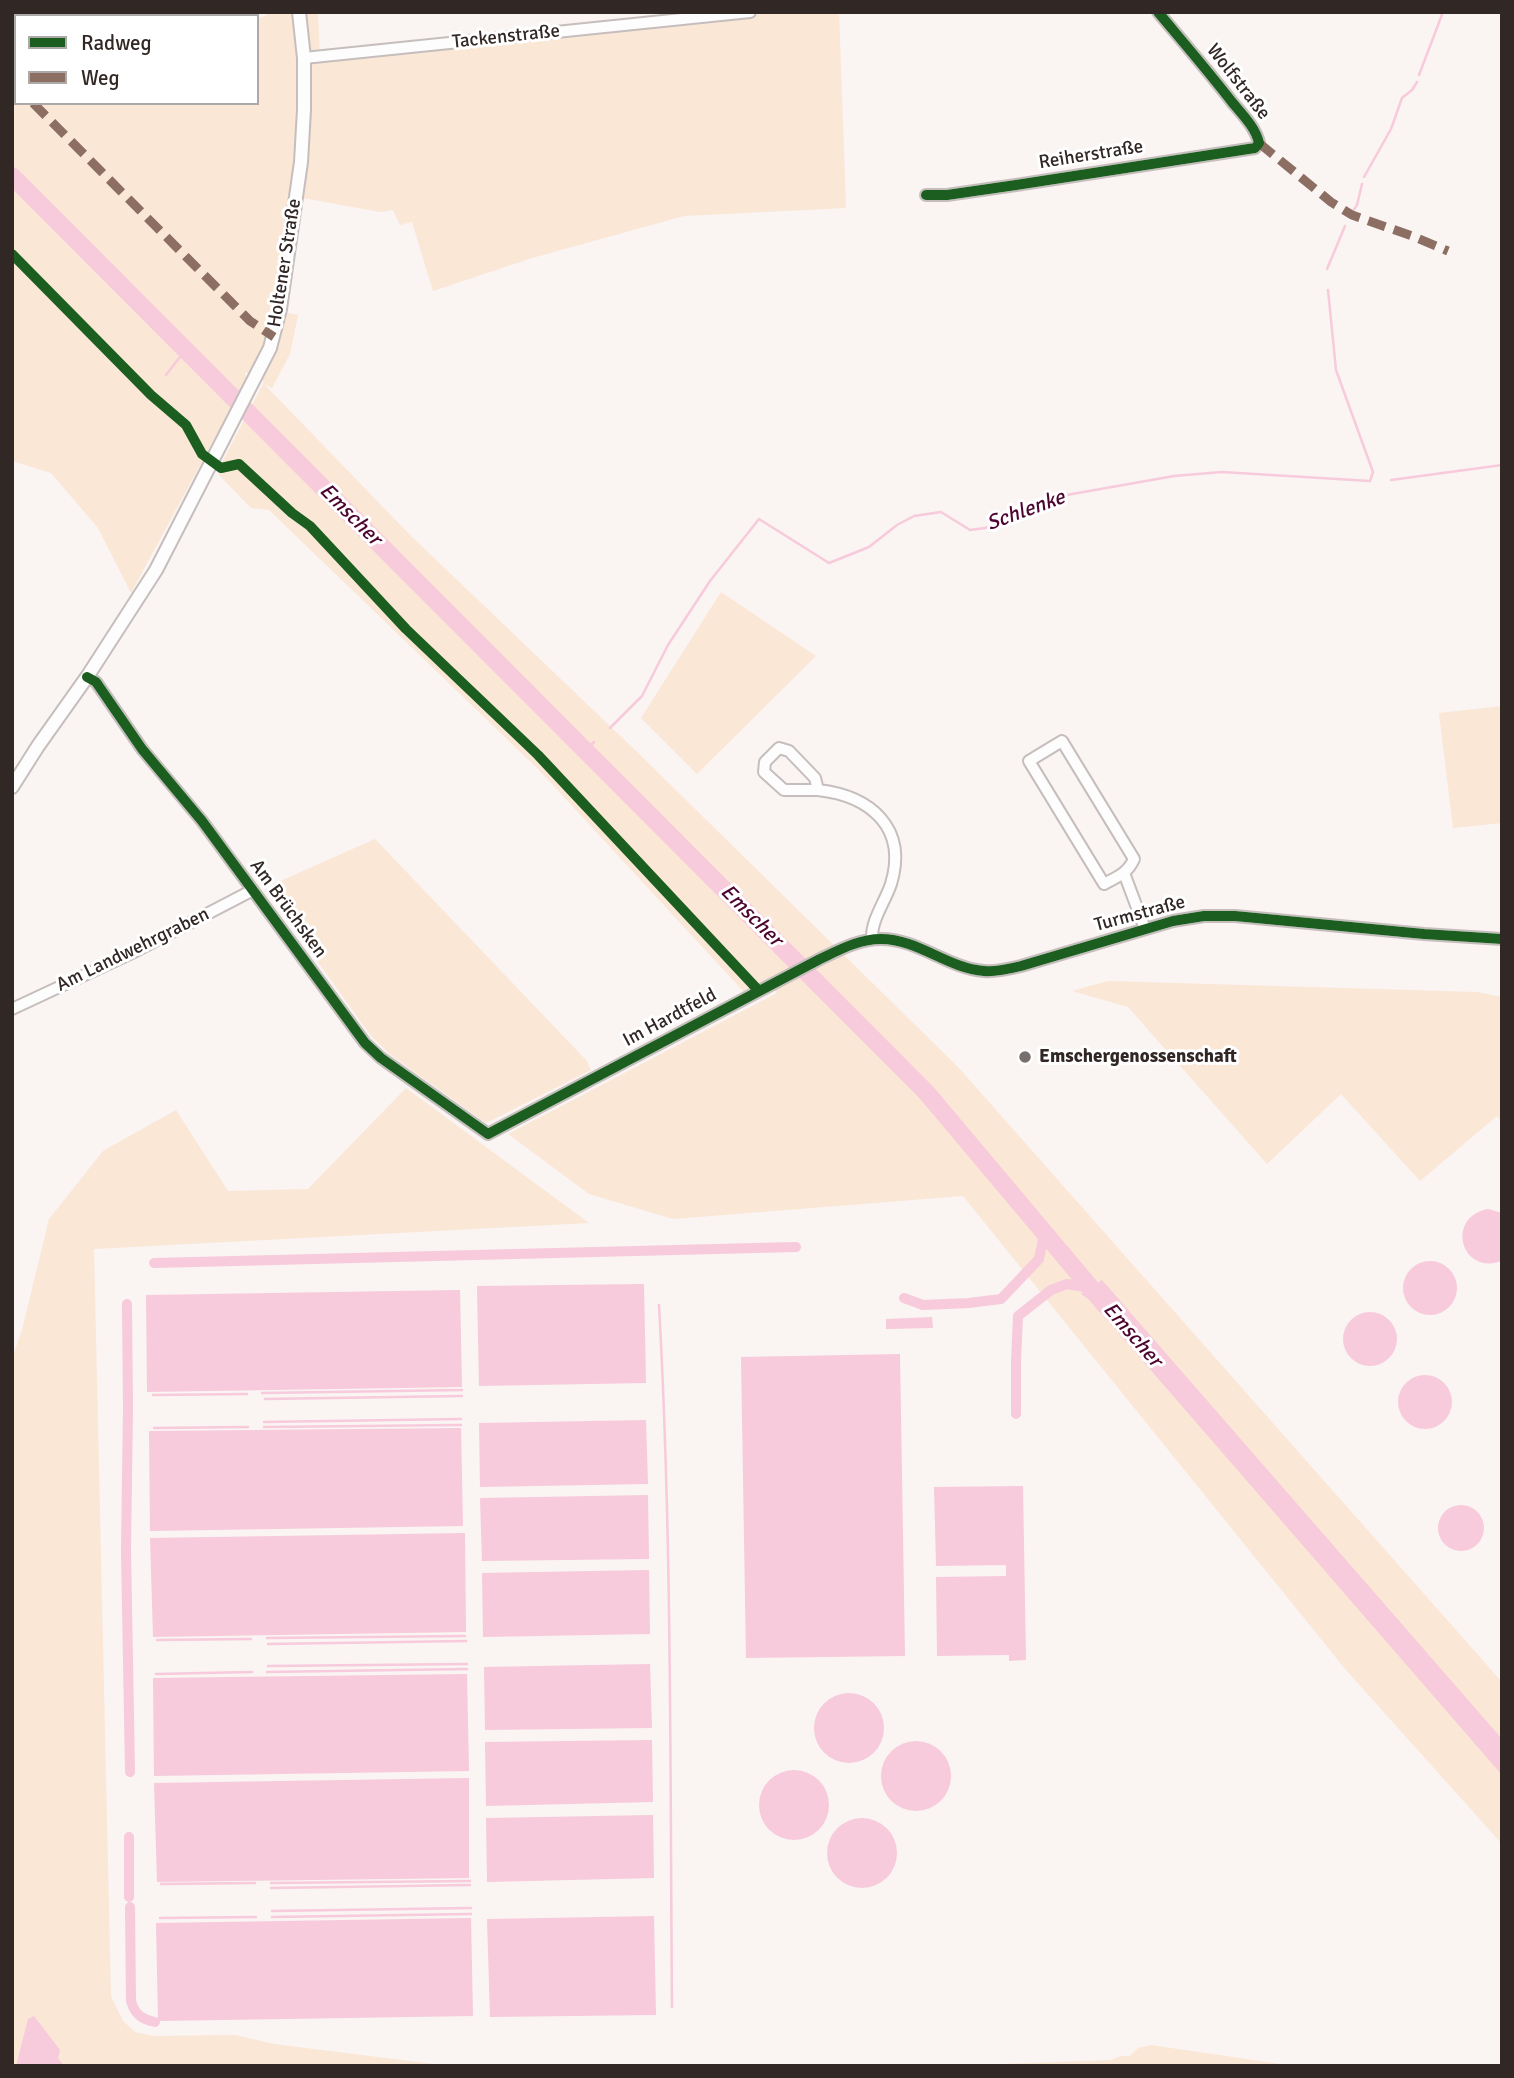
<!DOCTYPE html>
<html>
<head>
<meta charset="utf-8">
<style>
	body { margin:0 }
	#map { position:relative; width:1514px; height:2078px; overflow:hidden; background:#faf4f3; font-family:Signika,sans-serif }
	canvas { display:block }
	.frame { position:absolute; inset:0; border:14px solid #312725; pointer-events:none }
	.legend { position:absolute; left:14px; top:14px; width:245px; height:91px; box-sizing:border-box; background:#fff; border:2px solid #ada9a8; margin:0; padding:9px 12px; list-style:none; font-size:21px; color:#312725 }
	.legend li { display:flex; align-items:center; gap:14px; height:35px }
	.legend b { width:35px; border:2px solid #ada9a8 }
</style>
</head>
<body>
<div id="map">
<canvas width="1514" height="2078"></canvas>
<div class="frame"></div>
<ul class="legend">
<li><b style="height:9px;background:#1b5e20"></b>Radweg</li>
<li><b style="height:9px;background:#8d6e63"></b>Weg</li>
</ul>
</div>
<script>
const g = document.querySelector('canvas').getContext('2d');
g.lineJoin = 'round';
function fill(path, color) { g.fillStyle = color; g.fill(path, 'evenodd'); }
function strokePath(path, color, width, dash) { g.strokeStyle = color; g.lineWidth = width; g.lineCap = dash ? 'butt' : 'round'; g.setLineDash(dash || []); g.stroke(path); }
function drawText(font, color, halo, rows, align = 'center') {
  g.font = font + ' Signika,sans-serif'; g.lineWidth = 6; g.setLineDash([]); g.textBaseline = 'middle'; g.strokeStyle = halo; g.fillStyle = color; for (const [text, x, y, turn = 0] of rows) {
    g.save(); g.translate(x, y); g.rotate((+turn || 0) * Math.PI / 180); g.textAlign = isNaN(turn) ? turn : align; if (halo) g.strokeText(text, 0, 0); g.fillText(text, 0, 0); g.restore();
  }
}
const green = new Path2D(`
	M266 12H318L320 57 785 12H839L846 208 684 216 532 258 433 291 412 222 400 225 393 210 381 212 291 196 274 310 298 315 290 354 272 388 264 384 410 535 634 749 958 1067 1502 1682V1844L1346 1670 963 1196 673 1219 589 1194 508 1134 777 993 765 981 744 992 538 769 269 510 251 508 218 474 219 468 264 382 245 372 246 380 131 593 98 528 51 473 12 461V39L16 42V103H257V19L267 15Z
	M721 592 816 656 697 774 641 718Z
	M1502 706V823L1453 828 1439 713Z
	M375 839 587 1061 591 1070 486 1123 392 1056 371 1036 268 892 276 883Z
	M1108 981 1477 992 1502 997V1121L1497 1116 1420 1181 1341 1094 1267 1164 1128 1007 1072 991Z
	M406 1088 589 1223 94 1249 111 1996 123 2021 135 2032 153 2036 235 2035 274 2044 450 2066H12V1359L22 1330 49 1219 103 1151 176 1110 228 1191 308 1189Z
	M1151 2045 1294 2066H947L1111 2060 1121 2056H1130L1138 2048Z`);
const water = new Path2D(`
	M1488 1209 1502 1213V1261C1461 1276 1445 1217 1488 1209Z
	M1403 1288a27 27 0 1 1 54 0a27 27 0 1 1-54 0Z
	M1102 1280 1502 1739V1775L1090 1300 1081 1294Z
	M644 1284 646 1383 479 1386 477 1286Z
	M460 1290 462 1387 147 1392 146 1295Z
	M1343 1339a27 27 0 1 1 54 0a27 27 0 1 1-54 0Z
	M932 1317 933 1328 886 1329V1319Z
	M900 1354 905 1656 746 1658 741 1357Z
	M1398 1402a27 27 0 1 1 54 0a27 27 0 1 1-54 0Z
	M646 1420 648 1484 480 1487 479 1423Z
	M461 1428 463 1526 150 1531 149 1431Z
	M1023 1486 1026 1660 1009 1661V1655L937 1656 936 1577 1006 1576V1565L936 1566 934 1487Z
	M648 1495 649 1559 482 1561 480 1498Z
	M1438 1528a23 23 0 1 1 46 0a23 23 0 1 1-46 0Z
	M465 1533 466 1632 153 1637 150 1538Z
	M649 1570 650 1634 483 1637 482 1573Z
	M650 1664 652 1728 485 1730 484 1667Z
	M467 1674 469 1771 154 1776 153 1678Z
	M814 1728a35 35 0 1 1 70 0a35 35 0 1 1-70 0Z
	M652 1740 653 1802 486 1806 485 1742Z
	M881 1776a35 35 0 1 1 70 0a35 35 0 1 1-70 0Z
	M759 1805a35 35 0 1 1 70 0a35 35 0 1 1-70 0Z
	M469 1778V1878L157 1882 154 1783Z
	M653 1815 654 1878 487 1882 486 1818Z
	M827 1853a35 35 0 1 1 70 0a35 35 0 1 1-70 0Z
	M654 1916 656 2015 490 2017 487 1919Z
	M471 1918 473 2016 158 2021 156 1923Z
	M34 2016 60 2050 58 2058 64 2066H16L28 2019Z`);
const stream = new Path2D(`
	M1419 75 1443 12
	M1364 177 1391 129 1402 98 1412 90 1417 82
	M1353 211 1357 205 1362 184
	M1327 269 1345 226
	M166 375 186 349
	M1391 480 1502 465
	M610 728 642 696 668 645 710 581 759 519 829 563 869 547 897 525 914 516 941 512 970 530 985 528 1061 496 1174 476 1222 472 1370 481 1373 472 1336 370 1328 290
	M586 750 594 742
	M659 1305C672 1539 670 1773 672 2007
	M262 1393 462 1390
	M153 1395 247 1394
	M265 1399 462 1396
	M264 1422 461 1419
	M264 1427 461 1425
	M154 1428 248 1427
	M267 1638 465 1636
	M157 1640 251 1639
	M268 1644 466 1641
	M268 1666 467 1664
	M267 1672 467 1669
	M156 1674 252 1672
	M271 1883 470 1881
	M161 1884 255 1883
	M271 1888 470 1885
	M272 1911 471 1908
	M272 1917 471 1914
	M160 1918 256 1917`);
const canal = new Path2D(`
	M154 1263 796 1247
	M904 1298 923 1305 969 1303 1001 1299 1039 1259 1044 1234
	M127 1304 128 1408 126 1550 130 1772
	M1016 1414V1361L1018 1316 1051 1290 1067 1284 1090 1288
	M129 1837V1897
	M130 1907 131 2001C135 2015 142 2019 155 2022`);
const river = new Path2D(`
	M12 176 926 1092 1106 1306`);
const minor = new Path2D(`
	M304 58 750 12
	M926 195H947L1016 185 1255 148 1259 143C1256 128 1242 114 1232 102 1208 71 1183 42 1158 12
	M87 677 96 682 142 749 202 821 365 1043 381 1058 488 1134 820 959C839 950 859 939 881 939 918 939 947 968 984 971 996 972 1009 969 1021 966L1173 921 1204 916H1235L1424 934 1502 939
	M1062 741 1134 859C1128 873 1117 877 1104 884L1029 761Z
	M818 790H784L764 772 765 762 779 748 789 751 815 778 818 790C871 796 908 828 891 884 885 902 871 920 872 939
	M1124 873 1145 929
	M12 1009 132 953 253 890`);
const major = new Path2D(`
	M12 787 38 746 87 677 156 570 270 348 280 309 301 162 304 110V58L299 12`);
const quiet = new Path2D(`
	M12 82 16 86
	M33 103 250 321 274 337
	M1259 143 1331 202 1352 215 1412 236 1448 251`);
const cycleway = new Path2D(`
	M926 195H947L1016 185 1255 148 1259 143C1256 128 1242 114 1232 102 1208 71 1183 42 1158 12
	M12 254 151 395 186 425 202 454 221 468 239 464 292 513 310 526 406 629 538 755 759 991
	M87 677 96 682 142 749 202 821 365 1043 381 1058 488 1134 820 959C839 950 859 939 881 939 918 939 947 968 984 971 996 972 1009 969 1021 966L1173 921 1204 916H1235L1424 934 1502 939`);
const markers = [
	[1025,1057,7,"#776f6d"]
];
const streetNames = [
	["Tackenstraße",506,37,-6],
	["Wolfstraße",1238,82,52],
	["Reiherstraße",1091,155,-9],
	["Holtener Straße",285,263,-81],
	["Am Brüchsken",288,909,54],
	["Turmstraße",1140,914,-15],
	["Am Landwehrgraben",133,950,-26],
	["Im Hardtfeld",670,1018,-28]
];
const poiNames = [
	["Emschergenossenschaft",1039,1057]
];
const waterNames = [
	["Schlenke",1026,511,-20],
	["Emscher",350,515,45],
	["Emscher",751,916,45],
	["Emscher",1132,1335,49]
];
fill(green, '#fae7d6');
fill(water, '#f7cadc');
strokePath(stream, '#f7cadc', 2.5);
strokePath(canal, '#f7cadc', 10);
strokePath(river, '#f7cadc', 18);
strokePath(minor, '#c6bebd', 14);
strokePath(major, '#c6bebd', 16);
strokePath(minor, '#fefdfd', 10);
strokePath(major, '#fefdfd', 12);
strokePath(quiet, '#8d6e63', 9, [18, 9]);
strokePath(cycleway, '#1b5e20', 10);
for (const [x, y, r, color] of markers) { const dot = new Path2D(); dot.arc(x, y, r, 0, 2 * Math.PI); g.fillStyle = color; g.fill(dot); strokePath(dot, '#fff', 2.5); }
drawText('19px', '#312725', '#fff', streetNames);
drawText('bold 19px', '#312725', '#fff', poiNames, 'left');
drawText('italic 21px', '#4d052f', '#fff', waterNames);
</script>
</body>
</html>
